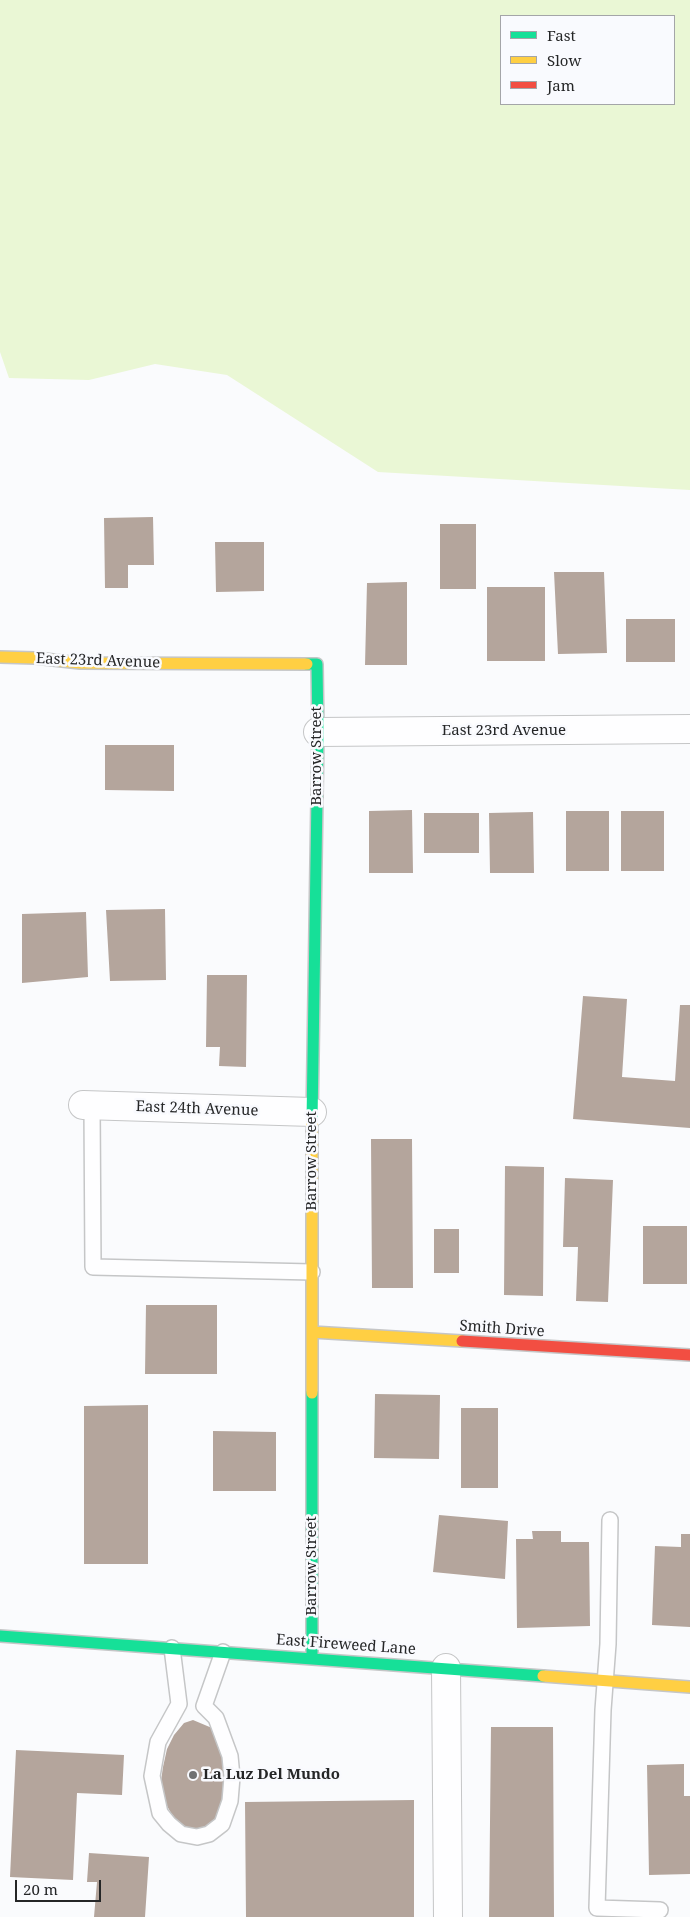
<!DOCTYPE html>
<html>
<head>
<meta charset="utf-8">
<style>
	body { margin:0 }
	#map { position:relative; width:690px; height:1917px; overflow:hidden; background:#fafbfd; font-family:"Noto Serif",serif }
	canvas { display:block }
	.legend { position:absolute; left:500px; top:15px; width:175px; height:90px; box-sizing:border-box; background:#f9fafe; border:1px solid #a4a5a8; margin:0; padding:6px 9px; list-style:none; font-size:15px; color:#252627 }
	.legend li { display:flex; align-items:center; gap:10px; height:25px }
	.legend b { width:25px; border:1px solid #a4a5a8 }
	.scale { position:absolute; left:15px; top:1880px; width:86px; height:22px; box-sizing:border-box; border:2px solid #252627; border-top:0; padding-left:6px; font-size:15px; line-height:18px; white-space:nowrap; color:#252627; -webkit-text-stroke:4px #f9fafe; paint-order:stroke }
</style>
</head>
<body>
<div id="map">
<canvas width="690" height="1917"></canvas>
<ul class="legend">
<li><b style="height:6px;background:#16e098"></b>Fast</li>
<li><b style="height:6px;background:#ffcf43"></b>Slow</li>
<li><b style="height:6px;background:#f24e42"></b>Jam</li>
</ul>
<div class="scale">20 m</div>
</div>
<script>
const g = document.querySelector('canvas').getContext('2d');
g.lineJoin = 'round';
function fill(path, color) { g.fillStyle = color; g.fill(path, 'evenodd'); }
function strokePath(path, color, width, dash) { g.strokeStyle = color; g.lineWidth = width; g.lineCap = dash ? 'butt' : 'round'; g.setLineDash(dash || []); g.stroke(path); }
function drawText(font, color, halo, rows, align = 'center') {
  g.font = font + ' "Noto Serif",serif'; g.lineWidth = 5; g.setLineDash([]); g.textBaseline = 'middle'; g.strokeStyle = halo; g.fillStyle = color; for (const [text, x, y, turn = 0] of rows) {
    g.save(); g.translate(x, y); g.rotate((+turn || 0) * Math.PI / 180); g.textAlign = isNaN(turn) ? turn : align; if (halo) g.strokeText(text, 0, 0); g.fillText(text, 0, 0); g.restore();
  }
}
const green = new Path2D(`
	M0 0H690V490L378 472 227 375 155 364 89 380 9 378 0 352ZM501 16H674V104H501Z`);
const building = new Path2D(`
	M153 517 154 565H128V588H105L104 518Z
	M440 524H476V589H440Z
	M215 542H264V591L216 592Z
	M554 572H604L607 653 558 654Z
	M407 582V665H365L367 583Z
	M487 587H545V661H487Z
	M626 619H675V662H626Z
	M105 745H174V791L105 790Z
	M412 810 413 873H369V811Z
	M566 811H609V871H566Z
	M621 811H664V871H621Z
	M533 812 534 873H490L489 813Z
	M424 813H479V853H424Z
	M165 909 166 980 110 981 106 910Z
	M86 912 88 977 22 983V914Z
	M207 975H247L246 1067 219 1066 220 1047H206Z
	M583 996 627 999 622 1077 675 1081 680 1005H690V1128L573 1119Z
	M371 1139H412L413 1288H372Z
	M505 1166 544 1167 543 1296 504 1295Z
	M565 1178 613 1180 608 1302 576 1301 578 1247H563Z
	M643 1226H687V1284H643Z
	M434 1229H459V1273H434Z
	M146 1305H217V1374H145Z
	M375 1394 440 1395 439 1459 374 1458Z
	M148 1405V1564H84V1406Z
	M461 1408H498V1488H461Z
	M213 1431 276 1432V1491H213Z
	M439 1515 508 1521 505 1579 433 1572Z
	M532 1531H561V1542H589L590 1626 517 1628 516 1539H533Z
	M681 1534H690V1627L652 1625 655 1546 681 1547Z
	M193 1720 212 1728 222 1754 227 1793 222 1814 202 1832 182 1827 171 1813 163 1799 161 1781 163 1767 167 1749 174 1735 184 1723Z
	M491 1727H553L554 1917H489Z
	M16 1750 124 1755 122 1795 77 1793 73 1880 10 1877Z
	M684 1764V1796H690V1874L649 1875 647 1765Z
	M414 1800V1917H246L245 1802Z
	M89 1853 149 1857 145 1917H94L97 1882H87Z`);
const lane = new Path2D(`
	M92 1106 93 1267 312 1272
	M610 1520 608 1644 603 1710 597 1908 660 1910
	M172 1648 179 1704 158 1742 152 1776 160 1813 169 1824 181 1834 197 1837 209 1834 222 1824 230 1801 232 1777 230 1756 216 1718 204 1706 223 1652`);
const street = new Path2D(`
	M318 732 690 729
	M83 1105 312 1112
	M446 1668 448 1917`);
const fast = new Path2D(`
	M307 664H317L318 732 312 1121
	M312 1393V1658
	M0 1636 543 1676`);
const slow = new Path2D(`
	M0 657 35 658 80 663 307 664
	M312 1121V1393
	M312 1332 462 1341
	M543 1676 690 1687`);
const jam = new Path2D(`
	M462 1341 690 1355`);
const markers = [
	[193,1775,5,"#707172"]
];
const streetNames = [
	["East 23rd Avenue",98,661,2],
	["East 23rd Avenue",504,731],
	["Barrow Street",317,756,-90],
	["East 24th Avenue",197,1109,2],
	["Barrow Street",312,1161,-90],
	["Smith Drive",502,1329,4],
	["Barrow Street",312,1566,-90],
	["East Fireweed Lane",346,1645,4]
];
const poiNames = [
	["La Luz Del Mundo",203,1775]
];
fill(green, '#eaf7d5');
fill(building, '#b4a59c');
strokePath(lane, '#c5c6c7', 18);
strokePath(street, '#c5c6c7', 30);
strokePath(fast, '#c5c6c7', 14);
strokePath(slow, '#c5c6c7', 14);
strokePath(jam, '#c5c6c7', 14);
strokePath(lane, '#fefeff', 15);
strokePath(street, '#fefeff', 28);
strokePath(fast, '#16e098', 11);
strokePath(slow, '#ffcf43', 11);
strokePath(jam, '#f24e42', 11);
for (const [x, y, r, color] of markers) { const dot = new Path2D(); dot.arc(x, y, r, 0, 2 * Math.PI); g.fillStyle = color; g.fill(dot); strokePath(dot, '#f9fafe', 2); }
drawText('15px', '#252627', '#f9fafe', streetNames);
drawText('bold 15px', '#252627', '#f9fafe', poiNames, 'left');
</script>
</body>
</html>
